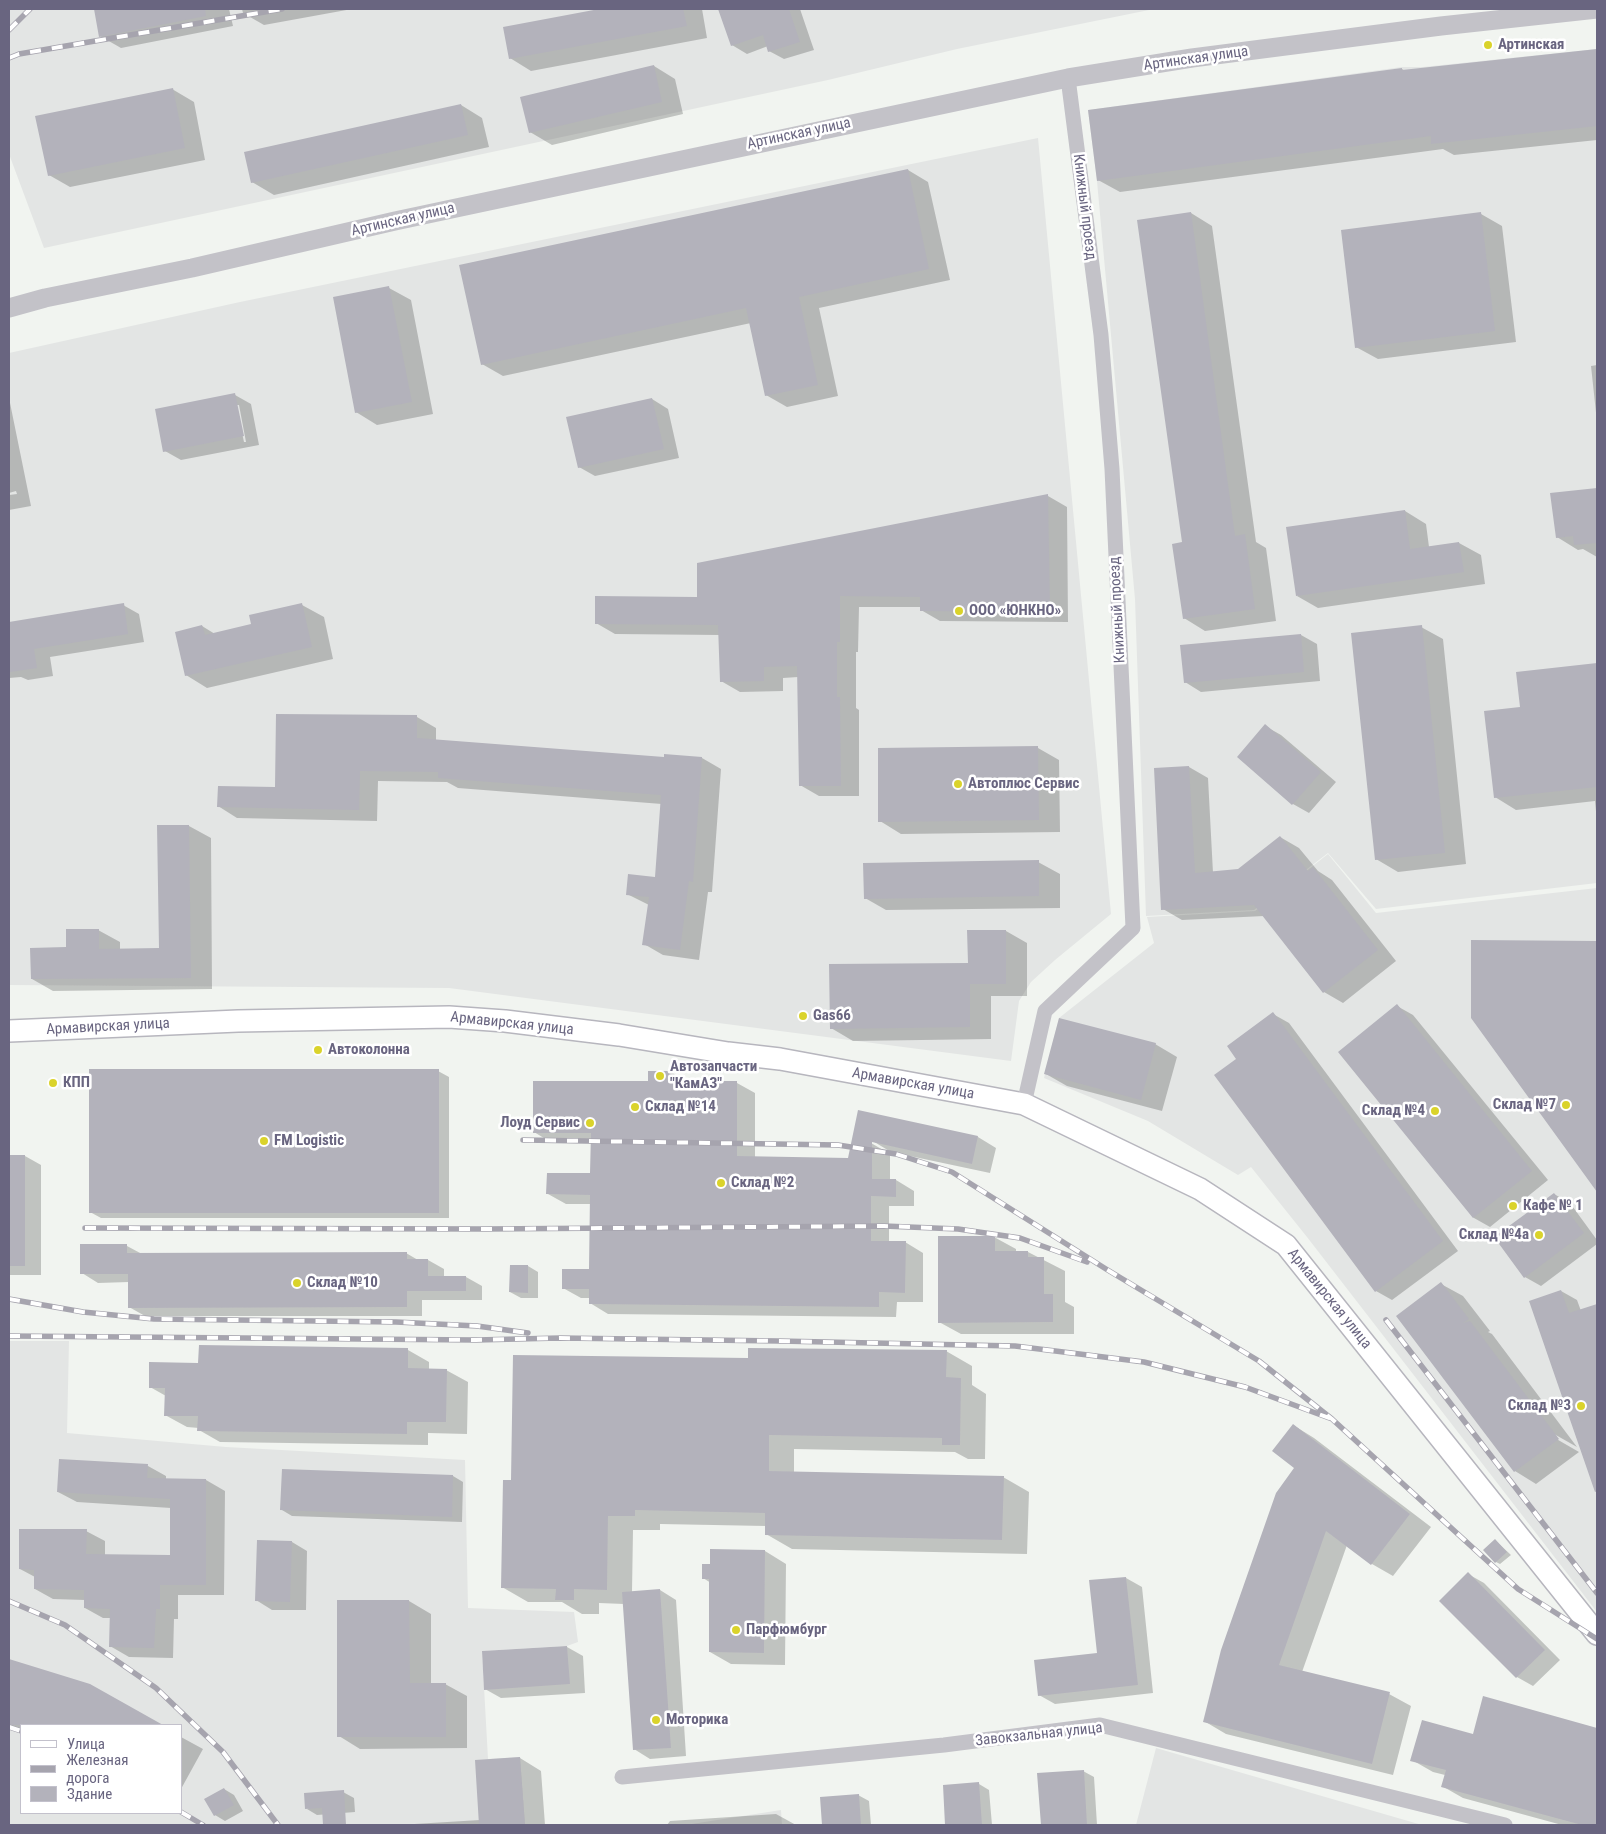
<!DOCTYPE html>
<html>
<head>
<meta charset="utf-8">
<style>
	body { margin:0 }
	#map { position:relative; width:1606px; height:1834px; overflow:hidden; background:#f1f4f0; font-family:"Roboto Condensed",sans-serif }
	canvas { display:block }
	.frame { position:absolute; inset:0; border:10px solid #696580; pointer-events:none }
	.legend { position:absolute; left:20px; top:1724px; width:162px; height:90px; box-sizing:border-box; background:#fff; border:1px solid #c3c1cc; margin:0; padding:6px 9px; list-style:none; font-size:15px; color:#696580 }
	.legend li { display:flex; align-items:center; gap:10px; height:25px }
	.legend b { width:25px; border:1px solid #c3c1cc }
</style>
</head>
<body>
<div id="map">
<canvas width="1606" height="1834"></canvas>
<div class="frame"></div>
<ul class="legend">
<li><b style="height:6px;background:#fff"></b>Улица</li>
<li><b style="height:6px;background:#a6a4ae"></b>Железная дорога</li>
<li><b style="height:14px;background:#b3b2bb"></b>Здание</li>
</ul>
</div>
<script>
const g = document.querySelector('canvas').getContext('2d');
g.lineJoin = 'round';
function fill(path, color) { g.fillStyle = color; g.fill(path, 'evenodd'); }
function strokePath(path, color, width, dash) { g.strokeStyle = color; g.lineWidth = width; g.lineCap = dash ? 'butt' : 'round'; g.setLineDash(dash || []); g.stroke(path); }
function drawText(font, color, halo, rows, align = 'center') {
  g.font = font + ' "Roboto Condensed",sans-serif'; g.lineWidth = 5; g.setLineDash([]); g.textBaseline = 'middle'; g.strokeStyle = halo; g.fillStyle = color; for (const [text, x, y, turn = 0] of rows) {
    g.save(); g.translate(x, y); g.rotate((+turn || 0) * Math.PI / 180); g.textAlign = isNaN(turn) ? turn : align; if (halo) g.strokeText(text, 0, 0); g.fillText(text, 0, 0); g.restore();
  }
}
const built = new Path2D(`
	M9 9H1154L957 49 828 80 44 248 9 154Z
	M1597 49V883L1376 909 1328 853 1254 910 1146 916 1135 599 1097 181 1088 110 1402 67H1423Z
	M1038 138 1111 914 1055 960 1031 982 1019 1001 1011 1061 449 988 9 985V353L240 302Z
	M1328 854 1376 913 1597 888V1612L1307 1237 1251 1167 1238 1175 1148 1121 1044 1078 1059 1018 1154 943 1147 917 1255 911Z
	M9 1341H69L67 1433 226 1447 465 1460 468 1608 574 1612 578 1642 567 1646 482 1651 488 1759 520 1757 525 1825H9ZM21 1725H181V1813H21Z
	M1156 1748 1422 1825H1136Z
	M781 1810 782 1825H685Z`);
const shadow = new Path2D(`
	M95 9H229L233 26 121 48 100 36Z
	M242 9H352L264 25 243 13Z
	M606 9H702L707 38 531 71 510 58 504 28Z
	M722 9H800L814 50 784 59 769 51 768 46 747 54 732 45 719 10Z
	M1597 50V140L1454 155 1443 149 1120 192 1098 180 1402 69 1405 71Z
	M654 66 675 79 683 114 552 145 530 132Z
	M172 89 194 102 205 160 70 187 49 175Z
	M461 105 482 118 489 147 274 195 252 182Z
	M908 170 928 182 950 280 819 308 838 396 787 407 766 395 751 323 503 376 482 364Z
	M1191 213 1212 226 1256 542 1266 548 1276 621 1205 631 1184 618 1183 543Z
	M1481 214 1502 226 1516 342 1378 359 1356 347Z
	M389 288 411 300 433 414 377 425 356 412Z
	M1597 365V422L1591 366Z
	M235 395 251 404 259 445 181 460 165 451ZM236 405H239L246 442H244Z
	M9 398 31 506 9 510V495L17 494 16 491 9 493Z
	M652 399 668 409 679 458 595 476 579 467Z
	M1597 489V557L1583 549 1578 550 1557 537 1552 494Z
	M1048 496 1067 507 1068 622 940 621 921 610V607H859L858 652H856V708L859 710V796H819L800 785 798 677 783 678V691L740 692 721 681 720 635 615 634 596 623 698 598Z
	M1405 511 1426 524 1429 547 1459 543 1481 555 1485 584 1318 608 1297 596Z
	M123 605 139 614 144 642 50 657 53 676 28 680 21 677 9 678V623Z
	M302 605 324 617 333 659 207 688 186 675 202 626 215 634 253 625Z
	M1421 627 1443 639 1466 864 1398 872 1376 859Z
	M1301 635 1317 644 1320 681 1201 692 1185 682Z
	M1597 664V822L1595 801 1516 810 1495 797 1521 708 1517 673Z
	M417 717 436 728V741L665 759 702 758 721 769 712 892H708L699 960 663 955 644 944 649 905 627 894 656 878 662 804 458 788 447 782 378 781 377 821 237 818 218 806 276 789Z
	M1265 726 1281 735 1336 782 1309 813 1293 804 1238 757Z
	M1038 748 1059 760 1060 832 901 834 880 821Z
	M1189 767 1208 778 1213 873 1238 871 1280 837 1299 848 1318 871 1332 880 1396 961 1343 1003 1324 992 1264 916 1182 920 1163 909Z
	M159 826H189L211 838 212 989 53 991 32 979 67 948 98 930 120 942V950L160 949Z
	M1038 862 1060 874V908L886 910 865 898Z
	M1006 931 1027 943V996H991V1039L853 1041 831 1028 969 964Z
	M1473 941 1597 942V1190L1472 1017Z
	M1397 1006 1413 1015 1548 1180 1490 1227 1474 1218 1340 1052Z
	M1273 1014 1289 1023 1458 1251 1392 1300 1376 1291 1238 1060Z
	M1155 1044 1177 1057 1162 1111 1067 1086 1046 1074Z
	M438 1071 449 1077V1218H101L90 1212Z
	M671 1072 688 1083H737L755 1093V1158L849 1159 859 1112 978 1137 996 1148 990 1173 891 1152 871 1140V1143L890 1154V1180H896L914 1191V1206H889V1242H905L923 1253V1302H897L896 1317 608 1314 590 1303V1298H581L563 1288 591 1271V1204H566L548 1194 591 1175 592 1143H552L534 1132Z
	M9 1156H25L41 1165V1275H9Z
	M1554 1194 1570 1203 1597 1240V1244L1541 1286 1525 1277Z
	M994 1237 1016 1249V1252H1028L1065 1271V1302L1074 1307V1334H961L939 1322Z
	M81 1246H127L142 1254 406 1253 418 1260H428L444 1269V1277H466L482 1286V1300H422V1316H145L129 1307V1282L98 1283 82 1273Z
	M528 1266 538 1272V1298H521L510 1292Z
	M1441 1284 1463 1296 1490 1331 1488 1332 1492 1334 1577 1447 1554 1434 1553 1437 1579 1452 1536 1484 1515 1471Z
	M1561 1291 1577 1300 1581 1311 1597 1305V1495L1582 1450Z
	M408 1350 429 1362V1370H446L468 1382 467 1434 428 1433V1445L220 1442 199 1430V1428L187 1427 165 1415 166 1396 150 1387 200 1364Z
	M946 1351 972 1366V1385L986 1394 985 1459H968L955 1452 794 1449V1473L1003 1477 1029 1492 1027 1554 792 1549 766 1534V1526L660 1524V1530H633L632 1592 660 1590 676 1600 686 1756 650 1759 634 1749 624 1604 599 1603V1614H582L562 1602H528L502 1587 512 1481 749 1359Z
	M1293 1425 1314 1438 1431 1527 1393 1576 1372 1564 1347 1545 1302 1672 1389 1694 1411 1706 1393 1775 1226 1734 1204 1721 1296 1468Z
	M148 1466 166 1476V1480H206L225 1491 224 1595H178V1619H174L173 1658 129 1657 110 1646 111 1618H103L85 1608V1600L53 1599 35 1589V1577L20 1569 86 1531 105 1541V1556H171V1508L77 1502 58 1492Z
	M453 1476 463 1482 462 1522 292 1516 282 1510Z
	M1496 1541 1511 1555 1500 1564 1496 1562Z
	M292 1542 307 1551 306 1610H272L256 1600Z
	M765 1551 786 1564 785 1665 731 1664 710 1652 711 1583 703 1578 711 1565Z
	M1468 1574 1484 1583 1560 1660 1533 1686 1517 1677Z
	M1126 1578 1142 1587 1153 1693 1055 1704 1039 1695 1098 1654Z
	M409 1601 431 1614V1684H445L467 1696V1748L360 1749 339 1736 338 1602Z
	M567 1647 583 1656 585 1693 501 1698 485 1689Z
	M9 1660 90 1686 161 1725H21V1730L9 1726Z
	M1484 1698 1597 1729V1825H1562L1463 1798 1442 1786 1445 1775 1433 1772 1412 1760 1474 1735Z
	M181 1737 203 1749 181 1789Z
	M520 1758 541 1771 545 1825H398L480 1820Z
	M1083 1771 1094 1777 1097 1825H1042L1039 1774Z
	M979 1784 989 1790 992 1825H947L944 1786Z
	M224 1789 234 1795 243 1811 225 1821 215 1815Z
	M343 1792 354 1798 355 1812 317 1815 307 1809Z
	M858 1795 869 1801 871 1825H823L821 1798Z
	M776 1814 796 1825H667L670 1821Z`);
const building = new Path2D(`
	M94 9H205L206 16 99 37Z
	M599 9H683L687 26 509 59 503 27Z
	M718 9H789L800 42 768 52 763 35 731 46Z
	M1597 49V126L1431 144V136L1097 181 1088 110 1402 68V70Z
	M654 65 662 102 529 133 520 97Z
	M173 88 185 148 48 176 35 116Z
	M461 104 468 135 251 183 244 152Z
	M908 169 929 269 799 297 818 385 765 396 746 308 481 365 459 265Z
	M1191 212 1235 536 1245 534 1255 609 1183 619 1172 544 1182 542 1137 220Z
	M1481 212 1495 331 1355 348 1341 230Z
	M389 286 412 402 355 413 333 297Z
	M235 393 244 436 163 452 155 409Z
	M652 398 664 449 578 468 566 417Z
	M1597 488V543L1574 545 1573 536 1556 538 1550 493Z
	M1048 494 1050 612 920 611V597L840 596V642H837V697H840L841 786H799L797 666 764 667V681L720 682 718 625 595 624V596L697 597V563Z
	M1405 510 1410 549 1459 542 1464 572 1296 596 1286 527Z
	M124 603 128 634 34 649 37 668 10 672 9 662V622Z
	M302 603 312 647 185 676 175 632 202 625 205 635 251 624 249 615Z
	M1422 625 1445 853 1375 860 1351 633Z
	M1301 634 1304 672 1184 683 1180 645Z
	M1597 663V787L1494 798 1484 711 1520 707 1516 672Z
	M276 714 417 715V738L664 757V754L702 757 693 882 689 881 680 950 642 945 649 897 626 895 628 874 655 877 661 795 438 778V772L360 771 359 810 217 807 218 786 275 787Z
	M1265 724 1321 772 1292 805 1237 757Z
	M1038 746 1039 820 878 822V748Z
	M1189 766 1195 873 1238 869 1280 836 1308 871 1313 867 1378 950 1323 993 1254 905 1161 910 1154 768Z
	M157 825H189L191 978 31 979 30 948 66 947V929H99V949L159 948Z
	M1039 860V896L864 899 863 863Z
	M967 930H1006V984H970V1027L830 1029 829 964 968 963Z
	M1471 940 1597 941V1192L1471 1018Z
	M1397 1004 1532 1171 1473 1218 1338 1052Z
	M1273 1012 1443 1241 1375 1292 1214 1075 1236 1059 1227 1046Z
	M1059 1018 1156 1043 1141 1100 1044 1074Z
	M89 1069H439V1213H89Z
	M648 1071H671V1081H737V1156L848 1158 858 1110 978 1136 972 1164 872 1142V1179H896V1197L871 1196V1241H906L905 1293 879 1292V1307L589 1304V1289H562V1269H589L590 1195 546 1194 547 1173H590L591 1133H533V1081H648Z
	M9 1155H25V1266H9Z
	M1554 1193 1584 1233 1524 1278 1494 1237Z
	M938 1236H995V1251H1028V1257H1044V1294H1053V1322L938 1323Z
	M80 1244H127V1253L407 1252V1259H428V1276H466V1291H407V1307L128 1308V1274H80Z
	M510 1265H528V1293L509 1292Z
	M1441 1282 1469 1319 1463 1323 1470 1321 1559 1439 1514 1472 1396 1316Z
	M1561 1290 1569 1313 1597 1304V1491L1595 1492 1529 1301Z
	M199 1345 408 1348V1368L447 1369 446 1422H407V1434L197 1431 198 1416H164L165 1388H149V1362L198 1363Z
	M748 1348 947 1350 946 1377 961 1378 960 1445H942V1438L769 1435V1471L1004 1476 1002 1540 765 1535V1513L635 1510V1516H608L607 1590 574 1589V1600H555L556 1589 501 1588 503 1480H511L513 1355 748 1358Z
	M1293 1424 1410 1514 1371 1565 1326 1531 1279 1665 1390 1692 1372 1764 1203 1722 1221 1650 1276 1493 1294 1468 1272 1451Z
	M59 1459 148 1464 147 1478 206 1479V1585H160V1609H156L154 1648 109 1647 110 1609 84 1608V1590L34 1589V1570L19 1569V1529H87L86 1554 170 1555V1499L57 1492Z
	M282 1469 453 1475 452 1517 280 1510Z
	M1495 1539 1507 1552 1495 1563 1483 1550Z
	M257 1540 292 1541 290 1602 255 1601Z
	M710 1549 765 1550 764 1653 709 1652V1579H702V1564H710Z
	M1468 1572 1545 1650 1516 1678 1439 1601Z
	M1126 1577 1138 1685 1038 1696 1034 1660 1097 1653 1089 1580Z
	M660 1589 671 1748 633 1750 622 1592Z
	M337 1600H409L410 1683H446V1737H337Z
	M567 1646 570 1684 484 1690 482 1651Z
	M9 1659 90 1684 163 1725H9Z
	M1483 1696 1597 1728V1825H1582L1441 1787 1446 1770 1410 1761 1422 1720 1473 1734Z
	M520 1757 525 1825H479L475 1760Z
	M1084 1770 1087 1825H1041L1037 1773Z
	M979 1782 982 1825H945L943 1785Z
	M224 1788 234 1805 214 1816 204 1799Z
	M344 1790 346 1825H323L322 1808 305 1809 304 1793Z
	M859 1794 861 1825H822L820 1797Z`);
const minor = new Path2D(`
	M1024 1104 1045 1011 1133 928 1112 469 1101 335 1068 78
	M622 1777 944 1745 1100 1725 1505 1825`);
const tertiary = new Path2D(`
	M9 308 45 298 192 268 395 221 1068 78 1192 58 1441 26 1597 9`);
const secondary = new Path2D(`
	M9 1031 238 1021 449 1017 505 1021 619 1035 728 1053 780 1059 1024 1104 1200 1189 1286 1245 1597 1634`);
const rail = new Path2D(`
	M9 30 30 9
	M9 58 19 54 282 9
	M523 1140 838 1145 896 1154 952 1172 1106 1269 1259 1361 1332 1419 1518 1589 1597 1639
	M85 1228 485 1229 884 1226 958 1229 1020 1238 1087 1262
	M9 1299 83 1312 154 1319 396 1322 477 1326 528 1333
	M1386 1320 1597 1593
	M9 1336 476 1340 560 1338 779 1341 1015 1346 1144 1362 1245 1387 1332 1419
	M9 1601 65 1625 156 1688 223 1752 278 1825
	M9 1727 21 1731
	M181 1812 203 1825`);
const markers = [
	[1488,45,5,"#dad32b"],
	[959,611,5,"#dad32b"],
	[958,784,5,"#dad32b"],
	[803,1016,5,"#dad32b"],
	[318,1050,5,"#dad32b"],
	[660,1076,5,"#dad32b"],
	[53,1083,5,"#dad32b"],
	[1566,1105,5,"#dad32b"],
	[635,1107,5,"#dad32b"],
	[1435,1111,5,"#dad32b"],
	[590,1123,5,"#dad32b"],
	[264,1141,5,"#dad32b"],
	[721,1183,5,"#dad32b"],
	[1513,1206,5,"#dad32b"],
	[1539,1235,5,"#dad32b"],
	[297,1283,5,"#dad32b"],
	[1581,1406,5,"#dad32b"],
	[736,1630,5,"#dad32b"],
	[656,1720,5,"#dad32b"]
];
const poiNames = [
	["Артинская",1498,45],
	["ООО «ЮНКНО»",969,611],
	["Автоплюс Сервис",968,784],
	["Gas66",813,1016],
	["Автоколонна",328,1050],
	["Автозапчасти",670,1067],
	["\"КамАЗ\"",670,1084],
	["КПП",63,1083],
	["Склад №7",1556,1105,"right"],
	["Склад №14",645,1107],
	["Склад №4",1425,1111,"right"],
	["Лоуд Сервис",580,1123,"right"],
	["FM Logistic",274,1141],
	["Склад №2",731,1183],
	["Кафе № 1",1523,1206],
	["Склад №4а",1529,1235,"right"],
	["Склад №10",307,1283],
	["Склад №3",1571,1406,"right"],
	["Парфюмбург",746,1630],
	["Моторика",666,1720]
];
const streetNames = [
	["Артинская улица",1196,59,-8],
	["Артинская улица",799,134,-12],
	["Книжный проезд",1084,207,83],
	["Артинская улица",403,220,-13],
	["Книжный проезд",1118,610,-93],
	["Армавирская улица",512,1024,6],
	["Армавирская улица",108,1027,-3],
	["Армавирская улица",913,1084,10],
	["Армавирская улица",1329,1299,51],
	["Завокзальная улица",1039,1735,-6]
];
fill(built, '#e3e5e4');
fill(shadow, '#0003');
fill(building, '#b3b2bb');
strokePath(secondary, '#b7b6be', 24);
strokePath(minor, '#c3c2c8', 15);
strokePath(tertiary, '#c3c2c8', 19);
strokePath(secondary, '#fff', 21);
strokePath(rail, '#a6a4ae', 5.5);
strokePath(rail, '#fff', 4, [11]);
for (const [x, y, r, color] of markers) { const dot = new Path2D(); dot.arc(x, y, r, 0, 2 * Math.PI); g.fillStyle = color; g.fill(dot); strokePath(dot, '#fff', 2); }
drawText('bold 15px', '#696580', '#fff', poiNames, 'left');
drawText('15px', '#696580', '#fff', streetNames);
</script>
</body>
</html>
